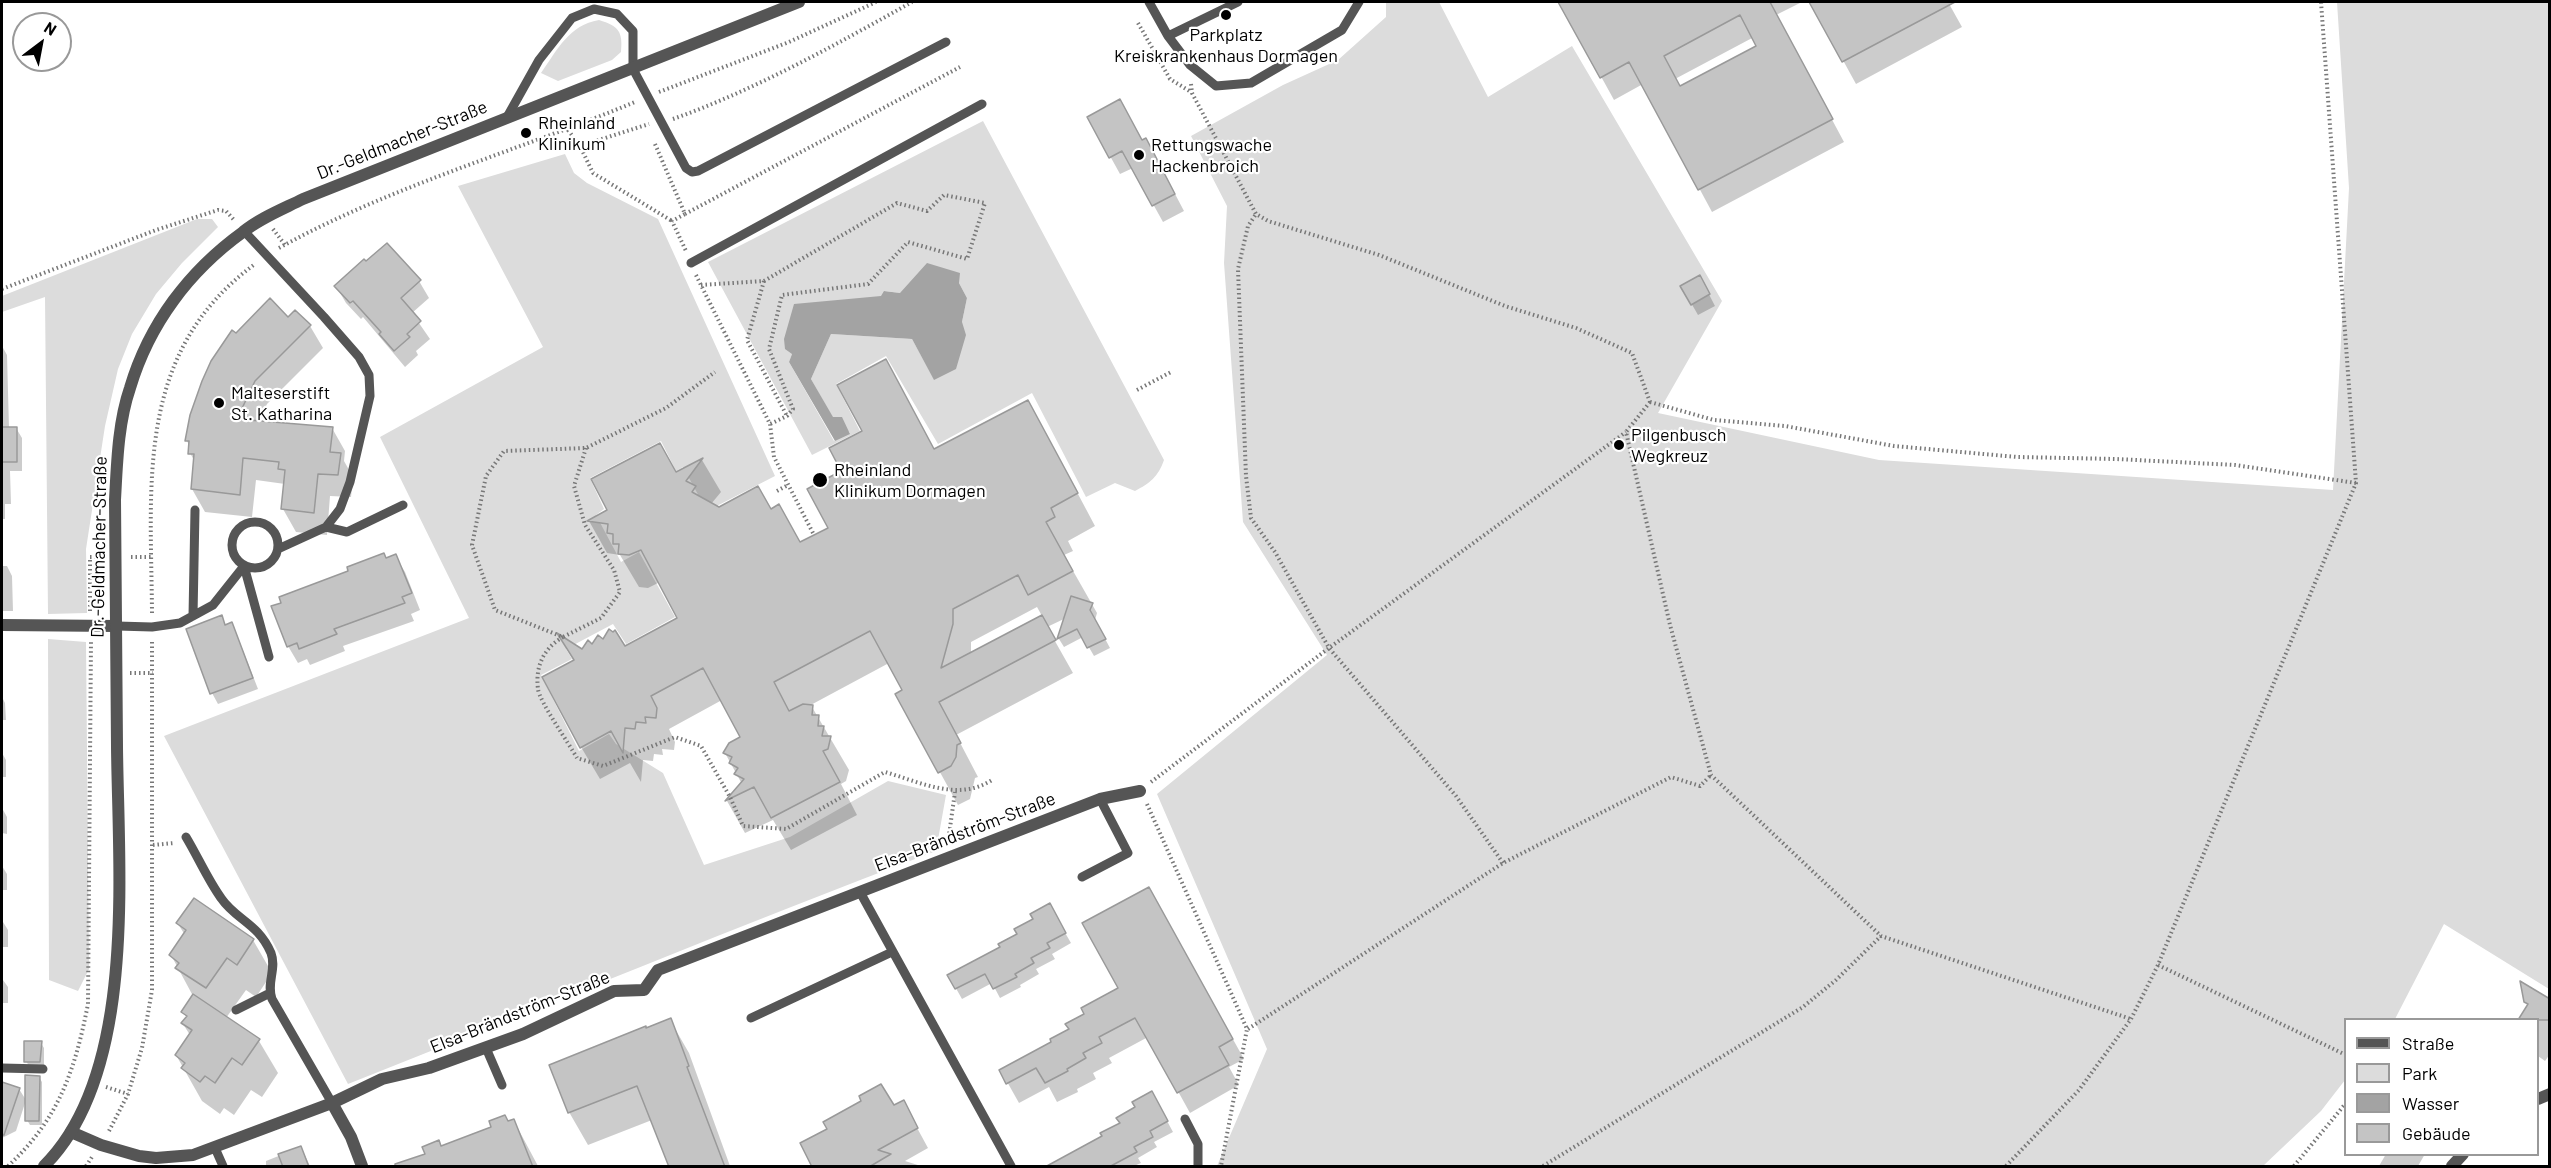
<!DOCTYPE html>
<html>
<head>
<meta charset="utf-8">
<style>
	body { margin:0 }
	#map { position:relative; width:2551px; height:1168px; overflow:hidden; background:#fff; font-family:Barlow,sans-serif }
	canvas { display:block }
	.frame { position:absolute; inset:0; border:3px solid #000; pointer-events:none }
	.legend { position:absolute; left:2344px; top:1018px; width:195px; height:138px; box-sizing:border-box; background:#fff; border:2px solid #999; margin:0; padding:8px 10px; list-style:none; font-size:18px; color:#000 }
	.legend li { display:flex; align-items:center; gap:12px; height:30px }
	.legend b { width:30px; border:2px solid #999 }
	.north { position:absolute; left:12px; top:12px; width:60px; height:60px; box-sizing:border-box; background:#fff; border:2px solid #999; border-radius:50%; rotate:32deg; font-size:16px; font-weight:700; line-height:24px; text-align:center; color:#000 }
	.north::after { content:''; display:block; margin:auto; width:21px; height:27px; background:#000; clip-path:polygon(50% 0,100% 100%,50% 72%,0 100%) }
</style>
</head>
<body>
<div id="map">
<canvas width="2551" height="1168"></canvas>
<div class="frame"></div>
<ul class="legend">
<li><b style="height:8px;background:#555"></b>Straße</li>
<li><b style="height:16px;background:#dcdcdc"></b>Park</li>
<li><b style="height:16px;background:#a3a3a3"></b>Wasser</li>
<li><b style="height:16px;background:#c4c4c4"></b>Gebäude</li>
</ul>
<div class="north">N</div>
</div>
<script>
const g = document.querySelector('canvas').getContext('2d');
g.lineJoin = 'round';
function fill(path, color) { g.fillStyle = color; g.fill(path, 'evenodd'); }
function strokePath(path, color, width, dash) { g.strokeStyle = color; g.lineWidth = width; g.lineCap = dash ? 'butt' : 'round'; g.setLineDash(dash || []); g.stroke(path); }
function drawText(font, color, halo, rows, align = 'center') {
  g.font = font + ' Barlow,sans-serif'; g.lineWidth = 4.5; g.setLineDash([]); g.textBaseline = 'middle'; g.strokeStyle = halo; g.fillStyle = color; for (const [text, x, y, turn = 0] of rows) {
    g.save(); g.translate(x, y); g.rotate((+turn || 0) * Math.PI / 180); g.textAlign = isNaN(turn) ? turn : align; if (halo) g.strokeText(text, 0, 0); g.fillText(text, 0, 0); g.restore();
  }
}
const green = new Path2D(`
	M1386 2H1439L1488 97 1572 46 1722 301 1658 413 1879 460 2333 490 2349 188 2337 2H2549V989L2444 924 2395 1019 2346 1020 2345 1080 2321 1111 2263 1166H1217L1267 1049 1157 794 1327 655 1243 522 1224 263 1227 206 1191 136 1283 85 1338 60 1386 17Z
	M599 20C619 26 623 32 621 52L612 60 558 81 541 73C558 49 569 25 599 20Z
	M983 121 1164 460C1158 477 1150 483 1135 491L1115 483 1086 497 1032 393 938 444 886 356 836 384 860 431 812 455 708 262ZM959 283 967 298 962 322 934 379 912 339 831 334 811 379 833 418 850 433 834 441 789 362 792 354 791 351 882 296 885 291 900 293Z
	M565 154 574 173 587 183 658 219 775 476 707 511 683 467 676 471 661 441 590 478 604 509 596 515 621 562 639 552 675 617 626 644 613 624 566 649 572 659 541 675 579 751 609 734 616 744 663 773 704 865 790 837 888 781 946 795 936 851C739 926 544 1006 348 1084L164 736 469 618 380 437 543 347 458 186Z
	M197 219H212L218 227 182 263 156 294 132 334 118 369 105 426 86 549 87 613 48 614 45 297 2 312V296Z
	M48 639 86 642 89 969 78 991 49 980Z`);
const water = new Path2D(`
	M927 263 960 273 959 283 967 298 962 322 966 335 956 369 934 380 912 339 831 334 811 379 833 417H842L850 434 835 441 789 362 792 354 785 349 784 339 794 304 881 296 884 291 900 293Z`);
const shadow = new Path2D(`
	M1560 2H1802L1776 15 1844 142 1712 212 1643 84 1614 100ZM1754 37 1758 47 1680 88 1675 79Z
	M1811 2H1948L1962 27 1856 84Z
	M1089 118 1142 141 1155 156 1184 211 1163 222 1133 168 1120 174Z
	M1700 277 1715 306 1698 315 1682 287Z
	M419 281 429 298 412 313 430 339 416 351 418 355 405 367 363 317 361 319 346 303 336 286Z
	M288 319 310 326 323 348 267 404 259 422 332 428 345 451 344 461 353 477 351 497 330 496 327 535 296 532 283 509 285 484 256 480 252 517 205 512 192 489 195 462 190 453V447L187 441 236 336Z
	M2 346 7 355 9 428H16L22 438V471H10L11 504H5V519H2Z
	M1046 434 1095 526 1068 541 1073 551 1064 555 1097 613 1095 620 1110 648 1094 656 1083 637 1064 647 1059 639 1066 618 1047 627 1073 673 956 735 978 777 975 778 970 799 958 805 897 694 904 691 889 663 807 707H812L849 770 846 781 841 784 857 815 791 850 773 820 745 833 727 801 742 784 725 753 742 737 722 700 669 729 675 742 674 750 662 749 663 755 654 754 653 761 643 760 641 782 630 763 600 779 581 747 575 661 583 651 604 641 624 648 679 619 660 582 648 588 639 587 620 555 607 553 589 521 702 460 721 492 711 504 719 508 771 510 800 544 830 529 935 451ZM1037 607 1042 616 971 654V642Z
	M395 556 405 572 420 610 411 614 414 621 343 646 345 651 310 665 307 659 298 663 288 646 350 572Z
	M2 566H7L12 576 13 611H2Z
	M221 617 226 625 231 624 237 635 258 689 218 704 212 693Z
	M2 697 5 703 6 720H2Z
	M2 739V753L6 760V777H2Z
	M2 808 7 817V834L2 833V866L7 874V890H3V922L8 930V947H3V980L8 987V1003H2Z
	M194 900 253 940 272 973 256 997 246 990 226 1018 259 1041 278 1073 262 1097 251 1090 234 1115 224 1108 220 1114 202 1101 176 1055 190 1035 183 1024 187 1018 183 1012 193 996 171 955 185 935 178 924Z
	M1049 905 1071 943 1052 954 1055 959 1036 969 1039 974 1020 985 1021 987 1000 998 992 983 962 999 949 976 1002 948 1019 935Z
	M1160 909 1244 1059 1229 1067 1239 1085 1190 1113 1148 1037 1109 1058 1112 1063 1093 1073 1096 1079 1077 1089 1078 1092 1057 1102 1049 1087 1019 1103 1001 1071 1053 1043 1120 988Z
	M2526 1001H2550V1054L2545 1061 2538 1056V1020Z
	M670 1020 689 1053 730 1166H670L652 1120 588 1145 569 1112 646 1029Z
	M41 1043 44 1048V1065L43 1067 29 1066 26 1061Z
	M39 1077 42 1082V1125H30L27 1120Z
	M2 1084 19 1089 26 1100 16 1131 2 1138Z
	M1152 1093 1173 1132 1154 1142 1157 1147 1138 1158 1141 1163 1134 1166H1053L1122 1124Z
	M903 1102 928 1148 905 1161 921 1166H814Z
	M514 1121 538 1166H424L441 1148Z
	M301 1147 310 1166H266V1161Z
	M2386 1154H2425L2418 1166H2379Z`);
const building = new Path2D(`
	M1558 2H1770L1833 119 1698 190 1629 62 1600 78ZM1740 15 1756 46 1680 86 1664 56Z
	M1809 2H1955L1842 62Z
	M1120 99 1142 140 1146 138 1175 194 1152 206 1122 151 1109 158 1087 117Z
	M387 243 421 280 401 298 421 321 407 334 410 337 394 351 379 334 381 332 353 301 350 303 334 286 364 259 366 261Z
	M1700 275 1710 294 1691 305 1680 286Z
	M270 298 288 317 295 310 311 325 255 381 237 419 333 427 330 452 341 453 338 475 318 474 314 513 281 509 285 470 278 469 279 462 243 458 240 495 191 489 194 454H188L189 441H185L190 415 202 381 211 361 232 330 236 333Z
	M886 359 934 449 1028 400 1078 493 1051 508 1055 517 1046 522 1073 571 1028 595 1018 575 953 609V624L941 668 1042 615 1056 640 939 702 961 743 957 745 956 757 951 766 938 773 895 694 902 690 870 631 774 682 789 711 803 704 813 705 812 715H819L818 726H824L822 736H831L828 749 823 751 840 782 771 818 754 787 725 801 744 779 734 774 738 768 729 763 732 757 723 753 729 743 740 737 703 668 651 696 657 708 656 718 645 717 646 723 636 722 635 729 625 728 623 753 611 731 580 748 542 677 574 660 557 633 582 649 588 640 592 644 598 635 603 639 609 629 613 632 615 630 625 646 677 618 641 550 629 555 618 554 619 544H613V534L607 533 608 524 587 521 607 510 591 479 660 443 676 472 703 458 686 481 696 486 692 492 719 507 758 486 771 509 779 504 800 542 828 528 807 489 841 471 829 448 862 431 837 385Z
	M2 427H17V462H2Z
	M384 553 386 558 396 554 412 593 402 597 405 603 334 629 337 634 299 649 297 643 287 647 271 606 281 603 279 597 348 571 347 567Z
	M1071 596 1093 603 1090 610 1106 639 1087 648 1077 629 1057 639Z
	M222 615 225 625 232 622 253 678 210 694 186 629Z
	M1149 887 1233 1039 1219 1047 1229 1065 1177 1093 1135 1018 1099 1037 1102 1043 1083 1053 1086 1058 1067 1069 1068 1071 1045 1083 1036 1068 1006 1084 999 1070 1051 1042 1050 1039 1069 1029 1065 1024 1084 1014 1081 1008 1118 988 1082 923Z
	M194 898 254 939 237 965 227 958 206 988 175 968 179 963 169 955 186 930 176 923Z
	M1050 903 1066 933 1047 943 1050 948 1031 958 1034 963 1015 974 1017 977 993 989 985 974 955 989 947 975 1000 947 998 944 1017 934 1014 929 1033 919 1030 914Z
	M2520 981 2550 999V1020H2518L2528 1004 2524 1002Z
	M193 994 260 1039 242 1065 232 1058 215 1083 205 1076 200 1082 181 1068 185 1063 175 1055 192 1030 181 1023 187 1016 181 1012Z
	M671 1018 689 1066 687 1067 725 1167H669L637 1086 568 1113 549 1065 646 1026V1028Z
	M24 1041H42L40 1062H24Z
	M25 1075 40 1076 39 1121H25Z
	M2 1082 20 1088 4 1135H2Z
	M881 1084 894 1105 904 1100 918 1128 878 1150 891 1154 869 1167H812L800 1143 827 1129 823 1122 861 1101 859 1096Z
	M1152 1091 1168 1121 1150 1131 1153 1137 1134 1147 1137 1152 1109 1167H1045L1102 1136 1100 1133 1120 1123 1116 1118 1135 1107 1132 1102Z
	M505 1115 508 1121 514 1119 533 1167H395V1164L425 1154 422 1147 439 1140 441 1146 491 1127 489 1121Z
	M301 1146 309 1167H283L278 1154Z`);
const path = new Path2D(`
	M1138 23 1170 79 1191 92
	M1191 84 1192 93 1256 214 1268 221 1379 255 1505 306 1576 328 1632 353 1650 402
	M659 92 789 42 876 2
	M673 119C755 90 837 44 912 2
	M568 130 580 146 593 173 672 221
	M655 144 685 214 672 221 686 251
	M580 146 649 124
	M685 214 960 67
	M273 229 285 245
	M279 248C391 186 517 151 635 102
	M696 275 770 424 774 457 814 535
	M764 281 747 340 787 416
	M701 285 764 281 897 203 927 211 944 195 985 203 967 259 908 242 868 284 782 295 769 349 793 409 787 416 770 424
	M2 289 156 230 218 210 226 211 235 221
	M1137 390 1171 372
	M1650 402 1626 432 1670 625 1711 775 1881 936 2131 1019
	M1650 402 1714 420 1785 426 1894 446 2017 457 2116 459 2235 465 2356 483
	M586 448 574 486 585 525 614 570 620 592 601 618 563 637 495 610 472 545 486 476 504 451 586 448 666 408 715 372
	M777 491 788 485
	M131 557H151
	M90 611V557H102
	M152 613C151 482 135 352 255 264
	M563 637C544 648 535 666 538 689 539 701 570 745 577 758L603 766 675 737 701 746 730 797 743 826 786 829 885 772C920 782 958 802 992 780
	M130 673H153
	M1151 782 1329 648 1275 552 1251 518 1246 476 1238 269 1248 226 1256 214
	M1147 804 1247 1029 1221 1166
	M948 842 955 792
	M153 845 174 843
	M1503 863 1456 796 1329 648 1626 432
	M2158 965 2346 1055
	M1248 1029 1503 863 1671 777 1700 786 1711 775
	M106 1087 128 1094
	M109 1131 128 1094 142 1048 152 990V639
	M8 1166C59 1119 75 1070 88 1004L91 640
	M86 1166 92 1157
	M1543 1166 1803 1007 1836 980 1881 936
	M2006 1166 2079 1090 2131 1019 2158 965 2356 483 2321 2
	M2294 1166 2346 1103`);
const service = new Path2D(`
	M1149 2 1168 36 1190 65 1216 86 1251 83 1342 30 1359 2
	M1168 36 1238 2
	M506 119 539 60 572 18 594 9 617 14 633 31V69L686 168 692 172 698 171 946 42
	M244 231 324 317 359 357 369 375 370 396 350 482 340 509 326 527 278 549
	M691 263 982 104
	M232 545a23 23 0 1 1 46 0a23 23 0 1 1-46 0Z
	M326 527 347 532 403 505
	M244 566 269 657
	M193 616 195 510
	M117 626 152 627 180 623 213 605 244 566
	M186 837C198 857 208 880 221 898 236 920 258 923 271 953 277 969 266 983 272 999L332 1103
	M1082 877 1128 853 1100 799
	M860 892 1011 1166
	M236 1010 270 993
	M751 1018 892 952
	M486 1048 502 1085
	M2 1068 43 1069
	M1185 1119 1198 1144V1166
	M215 1148 223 1166`);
const minor = new Path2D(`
	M2 625 117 626
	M2538 1099 2550 1094
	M332 1103 351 1137 362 1166
	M71 1132 101 1145 139 1156 156 1158 193 1155 332 1103 382 1079 429 1068 523 1034 614 991 644 990 658 970 1100 799 1140 791
	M2452 1166 2463 1154`);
const tertiary = new Path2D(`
	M44 1166C138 1073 118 869 117 746 116 664 116 582 115 500 117 463 118 423 130 388 149 324 189 271 243 232 260 218 283 209 303 199L799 2`);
const markers = [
	[1226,15,6,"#000"],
	[526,133,6,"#000"],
	[1139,155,6,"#000"],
	[219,403,6,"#000"],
	[1619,445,6,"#000"],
	[820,480,8,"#000"]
];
const poiNames = [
	["Parkplatz",1226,35,"center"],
	["Kreiskrankenhaus Dormagen",1226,56,"center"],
	["Rheinland",538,123],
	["Klinikum",538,144],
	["Rettungswache",1151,145],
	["Hackenbroich",1151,166],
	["Malteserstift",231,393],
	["St. Katharina",231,414],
	["Pilgenbusch",1631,435],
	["Wegkreuz",1631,456],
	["Rheinland",834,470],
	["Klinikum Dormagen",834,491]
];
const streetNames = [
	["Dr.-Geldmacher-Straße",402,140,-22],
	["Dr.-Geldmacher-Straße",99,547,-89],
	["Elsa-Brändström-Straße",965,832,-21],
	["Elsa-Brändström-Straße",520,1012,-22]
];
fill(green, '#dcdcdc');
fill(water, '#a3a3a3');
fill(shadow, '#0003');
fill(building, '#c4c4c4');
strokePath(building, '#999', 1.5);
strokePath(path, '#777', 4, [1.5, 3]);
strokePath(service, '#555', 9);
strokePath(minor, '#555', 12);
strokePath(tertiary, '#555', 12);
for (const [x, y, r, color] of markers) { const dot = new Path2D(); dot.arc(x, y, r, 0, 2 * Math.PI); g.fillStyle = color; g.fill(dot); strokePath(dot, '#fff', 2); }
drawText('18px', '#000', '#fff', poiNames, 'left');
drawText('18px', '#000', '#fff', streetNames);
</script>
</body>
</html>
